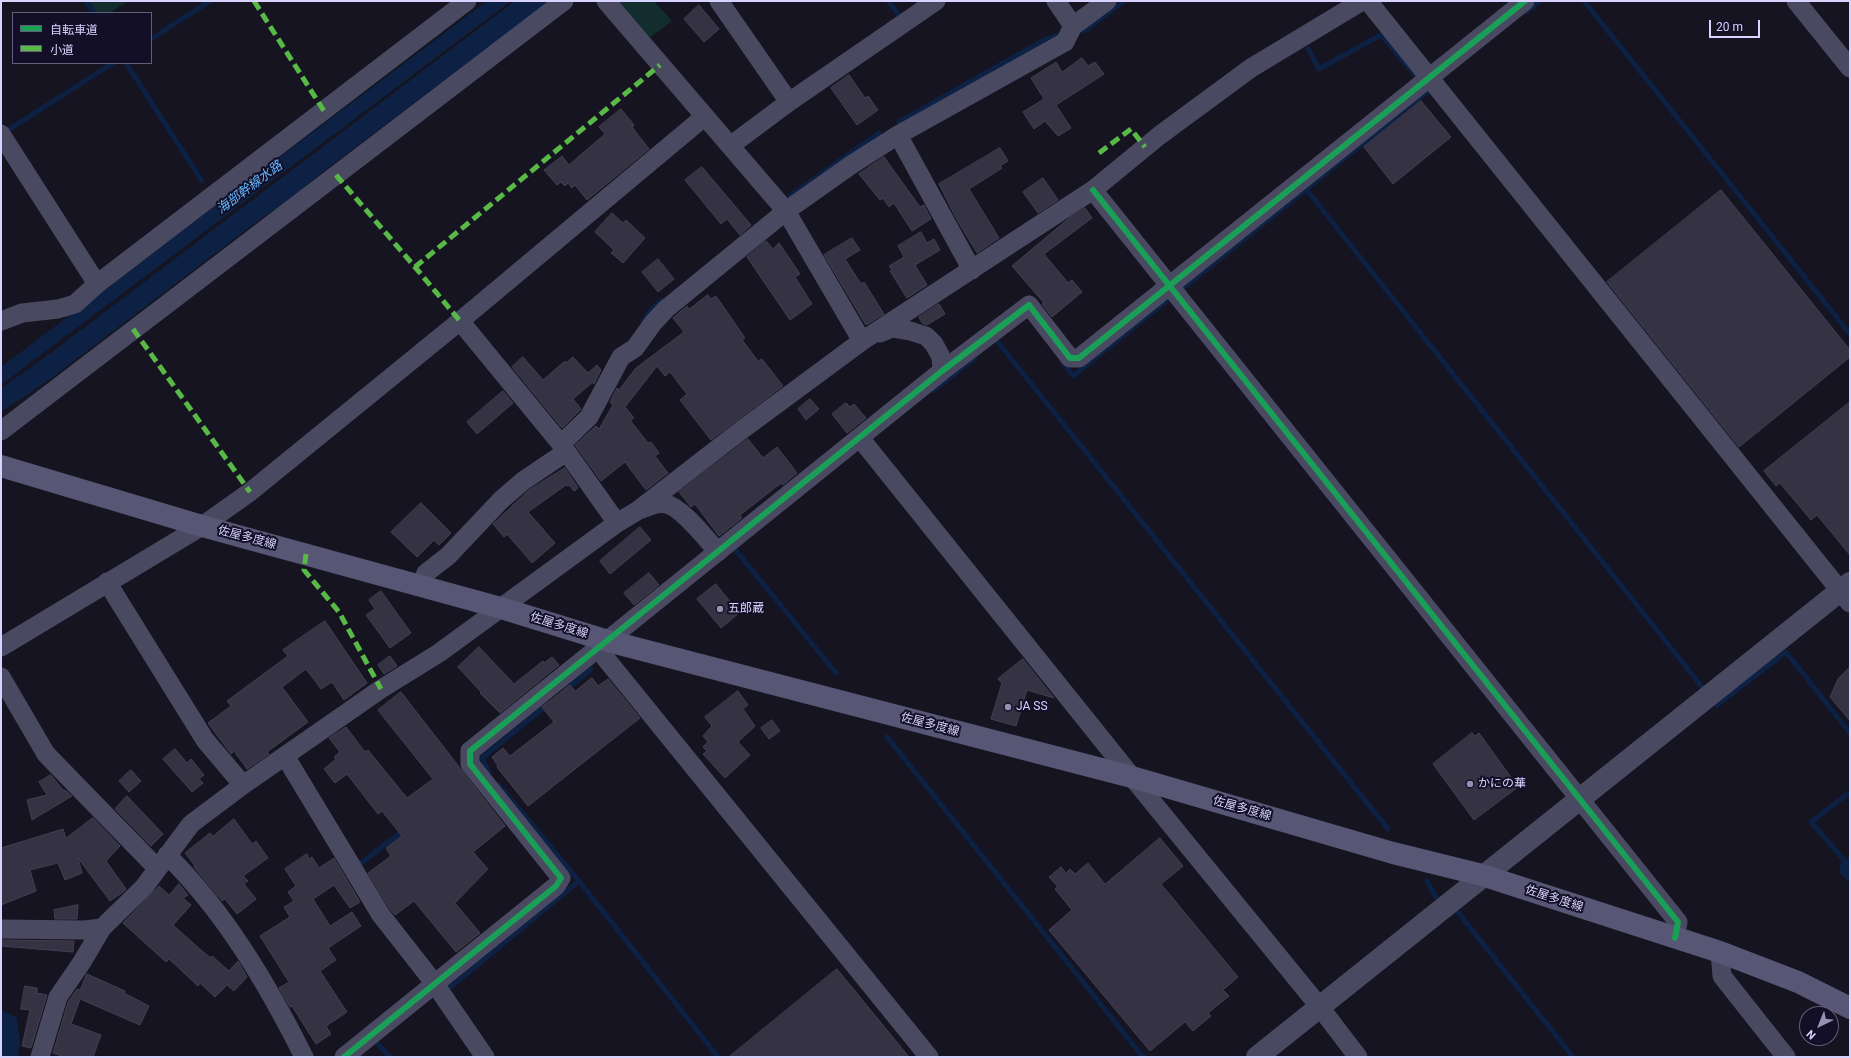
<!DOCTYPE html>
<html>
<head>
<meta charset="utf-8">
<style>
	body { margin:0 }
	#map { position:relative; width:1851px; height:1058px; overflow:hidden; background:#161421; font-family:Roboto,"Noto Sans JP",sans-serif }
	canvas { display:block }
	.frame { position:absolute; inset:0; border:2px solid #d9d4ff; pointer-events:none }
	.legend { position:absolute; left:12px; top:12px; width:140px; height:52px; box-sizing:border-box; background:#130f26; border:1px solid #625e7d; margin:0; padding:5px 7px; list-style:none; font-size:12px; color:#d9d4ff }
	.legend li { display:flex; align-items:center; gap:8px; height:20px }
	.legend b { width:20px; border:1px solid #625e7d }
	.north { position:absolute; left:1799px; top:1006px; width:40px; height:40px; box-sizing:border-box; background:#130f26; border:1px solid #625e7d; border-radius:50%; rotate:223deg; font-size:11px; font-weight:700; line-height:16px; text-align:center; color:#d9d4ff }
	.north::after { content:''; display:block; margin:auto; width:14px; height:18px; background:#9591b1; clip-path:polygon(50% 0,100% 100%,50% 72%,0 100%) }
	.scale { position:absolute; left:1709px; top:20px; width:51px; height:18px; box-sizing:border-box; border:2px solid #d9d4ff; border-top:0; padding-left:5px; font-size:12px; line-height:14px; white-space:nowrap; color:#d9d4ff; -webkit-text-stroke:3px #130f26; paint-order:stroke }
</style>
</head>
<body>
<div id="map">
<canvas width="1851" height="1058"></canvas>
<div class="frame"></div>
<ul class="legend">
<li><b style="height:5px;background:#1a9f57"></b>自転車道</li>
<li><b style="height:5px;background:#58b947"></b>小道</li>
</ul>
<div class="north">N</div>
<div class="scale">20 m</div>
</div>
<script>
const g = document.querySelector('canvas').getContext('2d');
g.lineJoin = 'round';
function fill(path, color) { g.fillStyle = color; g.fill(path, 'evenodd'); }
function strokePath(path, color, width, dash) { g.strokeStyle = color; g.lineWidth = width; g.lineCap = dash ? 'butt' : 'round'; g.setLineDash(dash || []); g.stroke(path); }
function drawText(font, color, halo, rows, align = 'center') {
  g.font = font + ' Roboto,"Noto Sans JP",sans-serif'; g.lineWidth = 4; g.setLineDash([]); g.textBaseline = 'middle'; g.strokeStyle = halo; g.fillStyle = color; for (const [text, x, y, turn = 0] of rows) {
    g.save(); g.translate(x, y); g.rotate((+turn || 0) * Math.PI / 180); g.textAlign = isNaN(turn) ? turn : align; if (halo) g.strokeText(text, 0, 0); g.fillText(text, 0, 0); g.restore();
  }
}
const green = new Path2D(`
	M89 1H128L109 13H97Z
	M615 1H654L672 21 648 39Z`);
const water = new Path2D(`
	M487 1H511L1 385V367Z
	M515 1H549L316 177 293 198 263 217 49 380 1 412V388L36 364Z
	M1850 858V884L1840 873V864Z
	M1 1010 17 1018 20 1044 17 1057H1Z`);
const stream = new Path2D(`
	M86 1 94 13
	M888 1 898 14
	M1584 1 1850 334
	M1526 12 1540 1
	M1084 31 1124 1
	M151 39 210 1
	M1308 49 1319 69 1381 35 1418 78
	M126 63 202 181
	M899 122 1046 39 1062 34
	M5 132 113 63
	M1306 189 1702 687
	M790 196 879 133
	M1182 289 1432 88
	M643 321 652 309 662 300
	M997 341 1388 829
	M1062 361 1073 376 1170 298
	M934 390 975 358
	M734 548 836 673
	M566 690 591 669
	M1717 705 1786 652 1850 733
	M887 737 1143 1057
	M489 773 482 758 547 705
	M1850 792 1811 822 1850 867
	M360 864 405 829
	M579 881 718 1057
	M1427 881 1436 897
	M1457 911 1573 1057
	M447 990 579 881 499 785
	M375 1041 390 1057`);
const building = new Path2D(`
	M699 5 719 29 704 42 684 19Z
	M1082 58 1088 66 1095 62 1104 74 1056 105 1071 128 1058 136 1045 121 1034 129 1023 112 1044 99 1031 78 1056 62 1062 72Z
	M849 75 865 98 868 96 878 110 857 125 831 88Z
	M1421 101 1451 137 1393 184 1364 147Z
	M621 109 634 125 632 127 649 149 587 200 575 185 572 188 568 183 565 186 561 182 557 185 544 170 562 156 569 165 605 134 599 127Z
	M1000 148 1008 161 1000 166 1002 168 969 189 999 238 977 253 956 218 939 184Z
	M884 157 920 207 924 205 931 219 912 231 894 203 889 207 883 198 880 200 859 174Z
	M702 167 751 225 740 235 727 219 721 224 685 180Z
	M1043 178 1058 200 1038 213 1023 192Z
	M1721 190 1850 350V357L1739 447 1607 282Z
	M1085 208 1092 218 1044 254 1068 283 1072 280 1082 292 1052 317 1042 304 1044 303 1012 266 1068 219Z
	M612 213 623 223 626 220 645 238 623 263 611 253 614 250 595 232Z
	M921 232 927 243 934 239 940 250 915 265 927 285 907 298 890 271 892 270 889 266 904 257 898 246Z
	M852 238 860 250 845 259 861 284 864 282 884 314 866 325 824 255Z
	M766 241 773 249 779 243 800 274 795 277 812 304 790 320 747 257Z
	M658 259 674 279 658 292 642 272Z
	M708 295 711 299 716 296 745 338 742 340 758 361 762 359 783 386 711 440 680 400 687 394 670 372 665 376 657 366 625 407 634 418 630 420 648 443 651 442 659 453 655 456 668 473 646 490 625 462 601 481 575 445 596 426 599 429 613 405 610 402 617 388 619 390 636 368 684 332 673 318 687 306 689 309Z
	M939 304 945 314 927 325 922 323 919 317Z
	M523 357 543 380 565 361 566 363 573 357 588 373 597 365 601 370 594 384 593 382 573 399 581 409 562 428 512 367Z
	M503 391 513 403 477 434 467 422Z
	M810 399 819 409 806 420 798 409Z
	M1850 402V555L1817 515 1811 520 1780 483 1776 486 1764 471Z
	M846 403 850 407 854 404 866 418 847 433 832 414Z
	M748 439 763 458 777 447 797 473 783 485 782 483 776 487 740 515 742 518 719 536 695 504 691 507 679 492Z
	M565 468 578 488 574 491 569 485 567 486 566 485 528 512 555 543 532 563 507 534 504 537 493 524 529 490Z
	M421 503 451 533 439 545 434 540 417 557 391 532Z
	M640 527 651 540 610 574 600 561Z
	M649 573 659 585 634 605 624 593Z
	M716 584 739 613 721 628 697 599Z
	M381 591 411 633 390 648 366 615 375 609 369 600Z
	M325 621 367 683 344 700 332 682 321 689 306 669 282 687 308 722 267 752 269 754 247 769 234 751 231 754 208 723 231 706 227 701 288 656 283 650Z
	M479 647 514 684 543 661 544 663 552 657 559 665 500 713 480 693 481 692 458 667Z
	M390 656 397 666 384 674 378 665Z
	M1023 659 1054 698 1027 690 1016 726 991 719 1002 683 998 679Z
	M1850 667V721L1830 697 1838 679Z
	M592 678 598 686 608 679 640 718 528 806 497 767 498 766 492 757 503 748 510 756 554 722 542 707 570 685 575 691Z
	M738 691 748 705 743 709 755 726 738 742 750 755 725 778 703 754 707 751 703 747 708 742 703 736 712 726 705 717Z
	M401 692 505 826 473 852 488 869 455 903 480 933 456 952 414 901 395 915 390 909 368 873 391 856 386 848 402 836 382 811 378 814 347 774 335 783 324 769 336 759 334 757 340 752 329 738 346 727 365 752 368 750 407 798 433 779 378 710Z
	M772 720 780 731 769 739 761 728Z
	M1472 733 1475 736 1479 733 1518 787 1474 820 1433 764Z
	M175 749 187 763 191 759 204 775 199 779 203 783 192 792 163 759Z
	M131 770 141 781 129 792 119 781Z
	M51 775 63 790H65L72 796 32 820 27 800 47 795 39 782Z
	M127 796 163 834 151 846 115 809Z
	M93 818 120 846 106 861 126 889 123 892 110 901 78 858 82 873 65 880 58 863 30 870 36 891 1 905V848L63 829 66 838Z
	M234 819 252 844 256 841 268 858 243 876 248 881 244 884 256 899 237 914 225 899 222 901 194 867 195 866 185 853 210 833 213 836Z
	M1160 838 1183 866 1161 884 1238 977 1223 990 1229 996 1208 1013 1211 1016 1193 1031 1185 1022 1150 1051 1049 930 1072 910 1055 889 1058 887 1049 877 1061 867 1066 873 1070 869 1075 874 1088 863 1105 884Z
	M307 854 309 859 312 857 319 868 334 858 360 902 350 908 334 885 313 899 330 926 352 912 361 926 328 948 336 960 320 971 347 1012 326 1026 331 1034 316 1044 292 1006 290 1007 279 988 289 982 260 936 290 917 284 907 294 901 288 892 296 886 285 869Z
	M179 884 188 895 183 898 191 905 173 925 202 951 211 958 212 956 229 971 238 961 247 977 234 991 227 985 215 997 200 983 198 986 169 959 166 962 123 923 159 886 169 895Z
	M78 905 77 919H55L54 910Z
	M1 940 74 941 73 952 1 946Z
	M837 969 909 1057H729Z
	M87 974 125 991 124 993 149 1006 140 1025 80 999 71 1024 101 1035 93 1057H65L53 1053 68 1002 77 989 80 990Z
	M25 986 37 988V993L47 995 31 1048 22 1046 30 1010 21 1009Z`);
const minor = new Path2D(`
	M606 1 786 211 862 341
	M719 1 789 102
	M1056 1 1073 26
	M1368 1 1850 603
	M1796 1 1850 68
	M1 134 97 284
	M898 135 972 270
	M730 146 789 102 936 1
	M1093 190 1678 922 1675 938
	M1 321 22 313 58 309 75 304 97 284 467 1
	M460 321 561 444 617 523
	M880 333 892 328 910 331 926 336 934 344 941 357 942 371
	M1 431 564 1
	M860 438 1132 777 1319 1006 1358 1057
	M561 444 589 417 621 357 635 348 653 323 666 309 786 211 851 165 898 135 1065 42 1073 26 1107 1
	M642 509C650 506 658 502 666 504 682 507 707 540 718 552
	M107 582 205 740 243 785
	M420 586 426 573 448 556 501 500 523 481 566 452
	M1 647 202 526 250 492 460 321 704 117
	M598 649 929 1057
	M1 677 46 754 157 868
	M285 756 381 915 435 984 485 1057
	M167 855C225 912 268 985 304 1057
	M1 929 85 930 102 928
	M1720 952 1722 976 1786 1057
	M40 1057 58 997 82 962 102 928 144 887 191 824 243 785 381 689 439 653 617 523 637 511 739 432 862 341 1093 190 1160 135 1251 68 1362 1
	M344 1057 556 886 561 878 470 764V751L942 371 1029 305 1070 358H1079L1525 1`);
const tertiary = new Path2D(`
	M1257 1057 1850 583`);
const secondary = new Path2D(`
	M1 466 202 526 501 608 608 641 1132 777 1393 853 1482 875 1720 952 1798 982 1850 1008`);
const quiet = new Path2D(`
	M254 1 324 111
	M1099 153 1131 129 1145 147
	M336 175 415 267 460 321
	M415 267 660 65
	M133 329 250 492
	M306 554 304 570 339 612 381 689`);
const cycleway = new Path2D(`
	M1093 190 1678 922 1675 938
	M344 1057 556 886 561 878 470 764V751L942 371 1029 305 1070 358H1079L1525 1`);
const markers = [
	[720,609,4,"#9591b1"],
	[1008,707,4,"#9591b1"],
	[1470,784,4,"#9591b1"]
];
const streetNames = [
	["佐屋多度線",247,538,15],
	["佐屋多度線",559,626,17],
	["佐屋多度線",930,725,15],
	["佐屋多度線",1242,809,16],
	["佐屋多度線",1554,899,18]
];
const poiNames = [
	["五郎蔵",728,609],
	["JA SS",1016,707],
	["かにの華",1478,784]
];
const waterNames = [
	["海部幹線水路",250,188,-37]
];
fill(green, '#132c2d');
fill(water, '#0d2144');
strokePath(stream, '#0d2144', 5);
fill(building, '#343243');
strokePath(building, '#433f54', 1);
strokePath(minor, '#4a4962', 19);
strokePath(tertiary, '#4a4962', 22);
strokePath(secondary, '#575674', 22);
strokePath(quiet, '#58b947', 5, [10, 5]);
strokePath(cycleway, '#1a9f57', 6);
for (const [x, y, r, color] of markers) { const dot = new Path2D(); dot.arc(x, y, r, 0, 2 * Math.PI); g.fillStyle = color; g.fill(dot); strokePath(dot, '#130f26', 1.5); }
drawText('12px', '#d9d4ff', '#130f26', streetNames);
drawText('12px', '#d9d4ff', '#130f26', poiNames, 'left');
drawText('italic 13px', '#62b6ff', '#130f26', waterNames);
</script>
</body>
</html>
